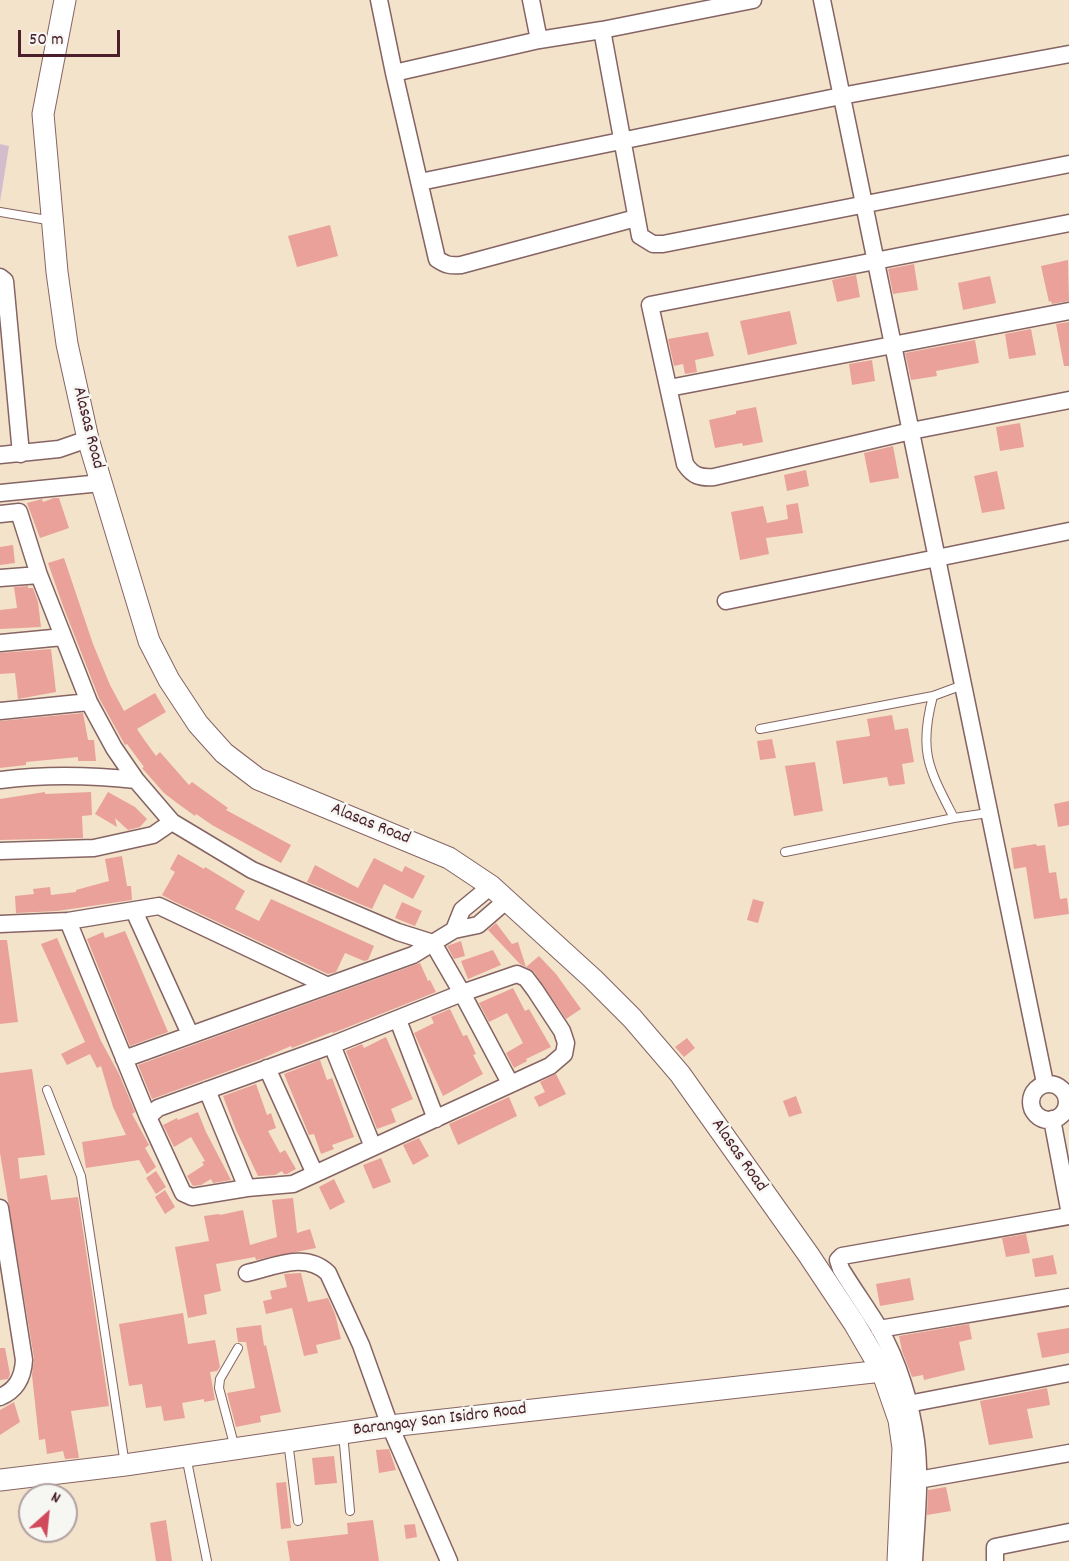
<!DOCTYPE html>
<html>
<head>
<meta charset="utf-8">
<style>
	body { margin:0 }
	#map { position:relative; width:1069px; height:1561px; overflow:hidden; background:#f3e3cb; font-family:Dekko,sans-serif }
	canvas { display:block }
	.north { position:absolute; left:18px; top:1483px; width:60px; height:60px; box-sizing:border-box; background:#f6f6f2; border:2px solid #b1a0a2; border-radius:50%; rotate:27deg; font-size:16px; font-weight:700; line-height:24px; text-align:center; color:#4a1f2b }
	.north::after { content:''; display:block; margin:auto; width:21px; height:27px; background:#d1495b; clip-path:polygon(50% 0,100% 100%,50% 72%,0 100%) }
	.scale { position:absolute; left:18px; top:30px; width:102px; height:27px; box-sizing:border-box; border:3px solid #4a1f2b; border-top:0; padding-left:8px; font-size:18px; line-height:21px; white-space:nowrap; color:#4a1f2b; -webkit-text-stroke:4px #f6f6f2; paint-order:stroke }
</style>
</head>
<body>
<div id="map">
<canvas width="1069" height="1561"></canvas>
<div class="north">N</div>
<div class="scale">50 m</div>
</div>
<script>
const g = document.querySelector('canvas').getContext('2d');
g.lineJoin = 'round';
function fill(path, color) { g.fillStyle = color; g.fill(path, 'evenodd'); }
function strokePath(path, color, width, dash) { g.strokeStyle = color; g.lineWidth = width; g.lineCap = dash ? 'butt' : 'round'; g.setLineDash(dash || []); g.stroke(path); }
function drawText(font, color, halo, rows, align = 'center') {
  g.font = font + ' Dekko,sans-serif'; g.lineWidth = 5; g.setLineDash([]); g.textBaseline = 'middle'; g.strokeStyle = halo; g.fillStyle = color; for (const [text, x, y, turn = 0] of rows) {
    g.save(); g.translate(x, y); g.rotate((+turn || 0) * Math.PI / 180); g.textAlign = isNaN(turn) ? turn : align; if (halo) g.strokeText(text, 0, 0); g.fillText(text, 0, 0); g.restore();
  }
}
const industrial = new Path2D(`
	M0 144 9 146 0 202Z`);
const building = new Path2D(`
	M330 225 338 256 297 267 288 236Z
	M1068 260 1069 301 1052 304 1051 301 1049 302 1041 266Z
	M914 264 918 290 893 294 888 269Z
	M856 275 860 297 837 302 832 280Z
	M990 276 996 303 963 310 958 283Z
	M790 311 797 344 748 355 740 321Z
	M1069 322V366H1064L1056 324Z
	M1031 329 1036 355 1009 359 1005 334Z
	M708 332 714 356 695 360 697 372 685 374 683 364 674 366 668 339Z
	M975 340 979 363 936 371 937 376 911 380 905 353Z
	M872 360 875 381 852 385 849 364Z
	M756 407 763 442 743 446 742 443 715 448 709 420 736 414V411Z
	M1020 423 1024 447 1000 451 996 427Z
	M893 446 899 478 870 483 864 453Z
	M806 470 809 486 787 491 784 475Z
	M997 471 1005 509 982 513 974 476Z
	M54 498H59L69 528 40 538 27 503 42 499 43 502Z
	M798 503 803 533 766 538 769 554 740 560 731 512 763 506 767 523 788 519 786 505Z
	M13 545 15 563 0 565V547Z
	M64 558 93 644 110 685 124 711 155 693 166 712 137 729 143 738 156 756 160 752 189 785 192 782 228 808 226 810 291 845 281 863 212 825 196 814 195 816 177 803 164 793 142 768 144 767 127 744 125 745 99 698 63 606 48 563Z
	M28 586V588H33L38 602 41 627 0 629V610L17 608 14 587Z
	M51 649 56 692 18 699 15 673 0 674V653Z
	M83 713 88 740H94L96 761H78V757L26 762V765L0 768V721Z
	M892 715 895 730 908 728 914 762 902 764 905 784 889 786 887 777 843 784 836 741 870 736 867 719Z
	M772 739 776 758 760 760 757 741Z
	M815 762 823 811 794 816 785 766Z
	M45 792V794L91 792 92 815 82 816 83 838 0 840V799Z
	M108 792 135 807 147 819 140 827 128 830 115 818 117 827 95 814Z
	M1069 801V825L1058 827 1054 804Z
	M1036 844 1037 846 1045 845 1049 873 1056 872 1060 899 1067 898 1069 914 1034 919 1026 867 1014 869 1011 848Z
	M178 854 204 869 205 867 245 891 235 909 259 921 271 899 374 946 368 960 364 961 345 953 336 972 328 974 173 901 162 895 175 872 170 869Z
	M122 856 127 886H131L132 900 57 911 16 913 15 896 34 894 33 889 50 887 51 895 76 892V890L109 881 105 859Z
	M374 858 402 872 405 866 425 876 413 899 384 884 372 909 307 882 315 865 358 888Z
	M753 899 764 902 758 923 747 920Z
	M402 902 422 911 415 926 395 918Z
	M496 923 512 944 518 942 526 967 520 964 488 930Z
	M125 931 168 1032 130 1046 87 939 103 932 105 938Z
	M57 938 101 1041 119 1074 135 1112 132 1114 149 1145 145 1148 156 1167 147 1174 139 1160 86 1168 82 1142 126 1135 113 1107 101 1066 97 1068 90 1054 67 1065 61 1054 85 1042 41 944Z
	M0 940H7L18 1022 0 1024Z
	M461 941 465 956 454 959 447 946Z
	M493 950 501 965 468 979 461 961Z
	M539 956 556 974 581 1009 566 1019 534 972 526 967Z
	M420 963 428 981 430 980 436 992 333 1033 332 1032 292 1048 291 1046 261 1059 152 1099 138 1065Z
	M513 988 525 1011 529 1009 551 1047 526 1059 527 1061 514 1068 506 1053 523 1043 507 1013 489 1022 479 1003Z
	M450 1009 463 1036 467 1035 476 1054 473 1055 483 1074 443 1096 414 1033 434 1023 431 1017Z
	M386 1037 413 1099 391 1109 396 1122 377 1129 346 1051 362 1044 364 1048Z
	M687 1038 695 1048 684 1057 675 1047Z
	M320 1060 327 1080 332 1078 354 1137 332 1145 334 1149 321 1154 314 1134 309 1135 284 1074Z
	M32 1069 45 1155 18 1158 20 1179 47 1175 51 1200 78 1197 109 1406 71 1411 79 1458 65 1459 63 1451 47 1454 45 1439 39 1440 32 1375 34 1358 0 1153V1073Z
	M556 1074 566 1094 539 1107 534 1097 545 1092 540 1082Z
	M256 1084 267 1115 271 1113 276 1128 268 1131 280 1153 285 1150 296 1169 287 1174H284L282 1171 275 1175 258 1176 236 1130 223 1096Z
	M796 1096 802 1113 789 1117 783 1101Z
	M509 1097 517 1116 458 1145 449 1124Z
	M198 1112 206 1132 231 1180 213 1183 211 1179 201 1185 193 1186 187 1176 204 1165 202 1162 205 1161 191 1137 174 1147 163 1125 177 1118 178 1120Z
	M419 1138 429 1156 413 1165 403 1145Z
	M381 1158 391 1182 373 1189 363 1165Z
	M156 1171 166 1187 156 1194 146 1178Z
	M334 1179 345 1202 330 1210 319 1187Z
	M165 1190 175 1207 165 1214 155 1197Z
	M293 1198 297 1233 310 1229 316 1248 256 1260 255 1257 216 1264 221 1291 204 1295 207 1314 188 1318 175 1247 209 1241 204 1216 219 1214 220 1215 243 1210 250 1245 277 1237 272 1200Z
	M1026 1234 1030 1253 1006 1257 1002 1238Z
	M1053 1255 1057 1274 1035 1277 1032 1259Z
	M301 1273 308 1302 328 1298 335 1314 341 1339 316 1345 318 1353 304 1356 292 1308 266 1314 263 1301 272 1299 270 1291 287 1287 284 1274Z
	M910 1278 914 1300 880 1306 876 1284Z
	M183 1313 188 1344 215 1340 220 1367 217 1371 210 1372 215 1400 204 1402V1399L182 1403 185 1418 164 1421 161 1406 146 1408 142 1384 129 1386 119 1324Z
	M969 1324 972 1339 959 1342 965 1370 924 1380 923 1375 912 1377 902 1351 899 1336Z
	M261 1325 264 1346 266 1345 281 1412 260 1416 261 1422 236 1427 227 1393 255 1388 246 1342H238L236 1328Z
	M1069 1328V1353L1042 1358 1037 1333Z
	M0 1348H5L10 1374 8 1379 0 1380Z
	M1047 1388 1050 1405 1027 1409 1033 1438 989 1445 980 1401Z
	M14 1402 20 1422 0 1435V1410Z
	M389 1449 396 1470 379 1473 376 1450Z
	M334 1456 337 1483 315 1485 312 1458Z
	M286 1482 291 1528 281 1529 276 1483Z
	M946 1487 951 1511 927 1515 928 1490Z
	M166 1520 172 1561H156L150 1523Z
	M373 1520 379 1561H290L287 1541 348 1534 347 1523Z
	M415 1524 417 1537 406 1539 404 1525Z`);
const service = new Path2D(`
	M0 212 53 221
	M963 685 933 696C918 752 929 769 954 818L988 813
	M760 729 933 696
	M785 852 954 818
	M47 1090 81 1176 125 1465
	M343 1433 350 1511
	M288 1441 298 1521
	M235 1448 219 1388 220 1379 238 1348
	M186 1456 207 1561`);
const minor = new Path2D(`
	M379 0 394 73
	M531 0 539 40
	M822 0 1045 1083
	M602 30 640 236 653 244H663L1069 164
	M420 182 841 96 1069 54
	M636 218 461 265C450 266 446 265 437 259L394 73 539 40 602 30 753 0
	M1069 223 650 305 685 464C693 476 700 478 714 477L911 431 1069 400
	M0 277 5 281 21 454
	M669 388 1069 311
	M0 455 59 449 88 439
	M0 493 101 483
	M0 514 19 512 39 575
	M0 578 39 575 89 702 114 748 136 780
	M726 601 1069 531
	M0 643 63 637
	M0 711 89 702
	M0 780C45 774 91 775 136 780L172 822 252 870 398 932 433 943 462 993 510 1083
	M0 851 94 848 153 835 172 822
	M134 911 190 1034
	M68 921 148 1117 183 1193 192 1197 247 1188 293 1184 550 1066 564 1054 566 1043 562 1031 535 990 526 978 517 974 462 993 332 1045 158 1108 148 1117
	M0 924 68 921 159 906 326 985
	M454 930 462 910 491 886
	M398 1020 436 1119
	M332 1045 373 1147
	M124 1059 413 955 454 930 478 925 507 900
	M267 1068 315 1174
	M1031 1102a18 18 0 1 1 36 0a18 18 0 1 1-36 0Z
	M207 1090 247 1188
	M1052 1119 1069 1209
	M0 1208 24 1360C23 1377 17 1390 0 1397
	M247 1273C274 1267 305 1251 328 1273L361 1345 390 1426 449 1561
	M879 1329 1069 1297
	M908 1404 1069 1373
	M918 1480 1069 1453
	M914 1561C916 1522 921 1480 916 1441 911 1403 898 1361 879 1328 867 1308 853 1289 841 1269L838 1260 842 1256 1069 1216
	M995 1561V1547L1069 1532`);
const tertiary = new Path2D(`
	M65 0 43 114 57 272 67 344 88 439 149 641 169 680 198 724 224 753 258 779 449 858 491 886 593 979 632 1018 680 1074 808 1254 854 1323 882 1371 899 1420 903 1448 898 1561
	M0 1480 125 1465 390 1426 882 1371`);
const streetNames = [
	["Alasas Road",87,428,76],
	["Alasas Road",370,825,22],
	["Alasas Road",738,1156,55],
	["Barangay San Isidro Road",440,1421,-7]
];
fill(industrial, '#d1bdcc');
fill(building, '#e9a19a');
strokePath(service, '#856463', 10);
strokePath(minor, '#856463', 19);
strokePath(tertiary, '#856463', 23);
strokePath(service, '#fff', 8);
strokePath(minor, '#fff', 16);
strokePath(tertiary, '#fff', 21);
drawText('18px', '#4a1f2b', '#f6f6f2', streetNames);
</script>
</body>
</html>
